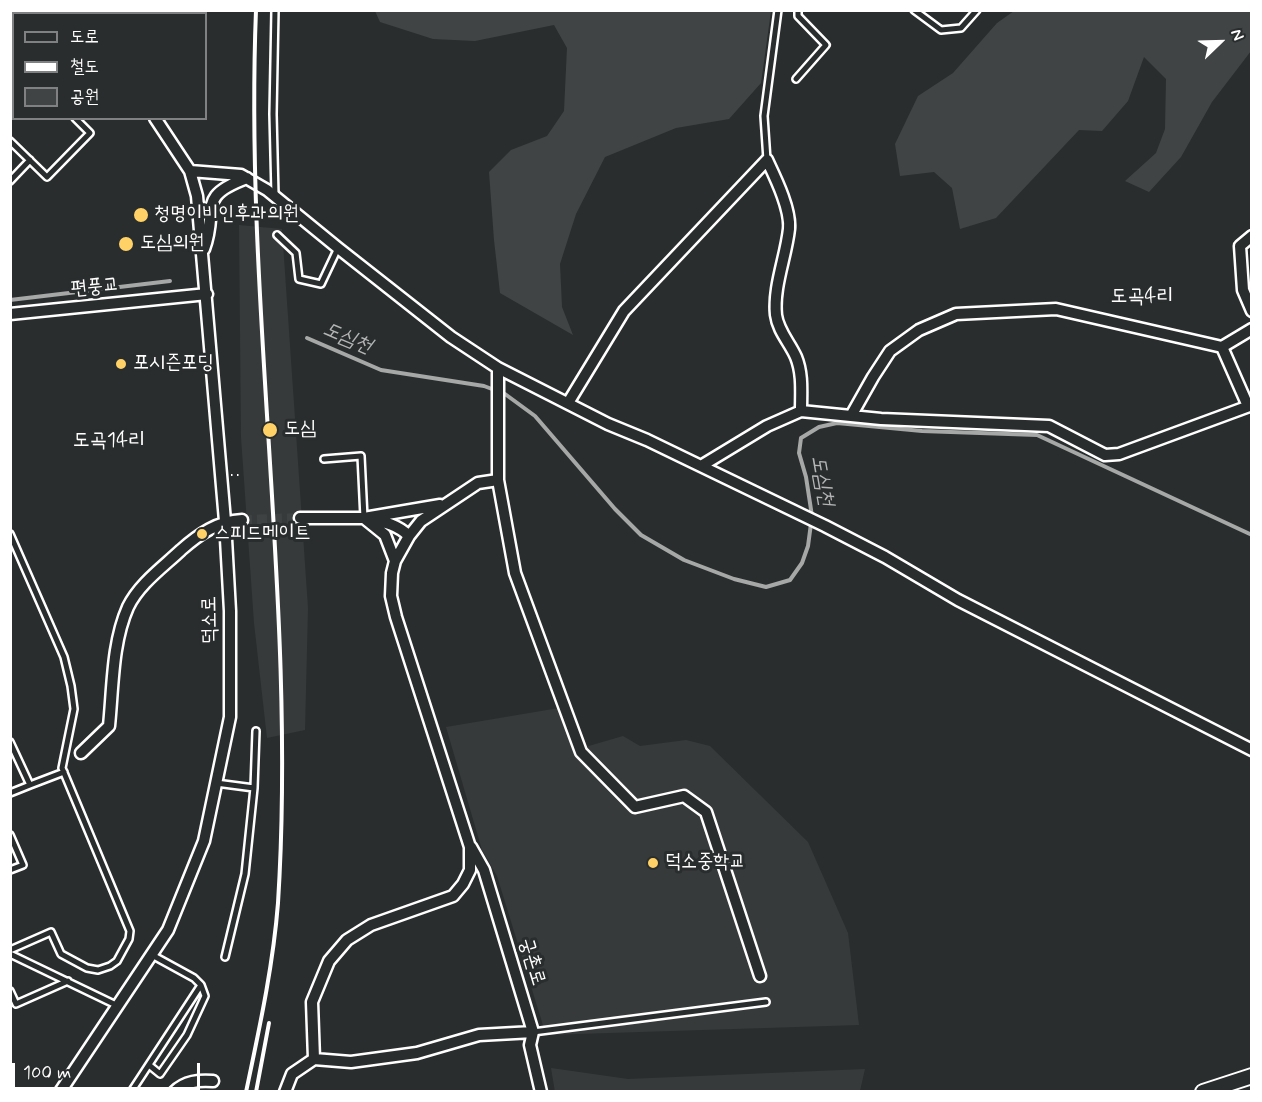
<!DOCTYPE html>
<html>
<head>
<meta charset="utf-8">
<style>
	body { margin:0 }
	#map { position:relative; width:1262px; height:1102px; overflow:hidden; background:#2a2d2e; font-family:Mynerve,"Poor Story",sans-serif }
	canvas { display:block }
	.frame { position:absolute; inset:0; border:12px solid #fff; pointer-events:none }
	.legend { position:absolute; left:12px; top:12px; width:195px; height:108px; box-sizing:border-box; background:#2a2d2e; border:2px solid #7f8182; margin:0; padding:8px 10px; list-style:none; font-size:18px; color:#fff }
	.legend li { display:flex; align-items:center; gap:12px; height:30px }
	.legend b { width:30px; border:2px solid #7f8182 }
	.north { position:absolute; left:1190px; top:12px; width:60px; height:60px; -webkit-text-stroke:4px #2a2d2e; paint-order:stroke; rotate:67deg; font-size:16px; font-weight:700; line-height:24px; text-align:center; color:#fff }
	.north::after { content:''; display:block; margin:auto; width:21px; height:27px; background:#fff; clip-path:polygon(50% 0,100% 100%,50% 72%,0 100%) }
	.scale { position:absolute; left:12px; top:1063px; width:188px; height:27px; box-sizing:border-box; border:3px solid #fff; border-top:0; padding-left:8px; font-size:18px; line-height:21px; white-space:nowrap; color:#fff; -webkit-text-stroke:4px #2a2d2e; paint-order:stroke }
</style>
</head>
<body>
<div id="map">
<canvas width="1262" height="1102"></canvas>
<div class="frame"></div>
<ul class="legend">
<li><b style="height:8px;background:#2a2d2e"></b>도로</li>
<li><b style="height:8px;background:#fff"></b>철도</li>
<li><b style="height:16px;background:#414445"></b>공원</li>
</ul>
<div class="north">N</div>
<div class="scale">100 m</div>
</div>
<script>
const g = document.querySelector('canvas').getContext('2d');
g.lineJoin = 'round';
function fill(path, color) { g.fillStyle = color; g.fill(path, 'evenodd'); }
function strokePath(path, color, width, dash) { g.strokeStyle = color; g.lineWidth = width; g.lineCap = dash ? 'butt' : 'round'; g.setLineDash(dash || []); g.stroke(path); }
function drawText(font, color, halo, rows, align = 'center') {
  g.font = font + ' Mynerve,"Poor Story",sans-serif'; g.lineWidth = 6; g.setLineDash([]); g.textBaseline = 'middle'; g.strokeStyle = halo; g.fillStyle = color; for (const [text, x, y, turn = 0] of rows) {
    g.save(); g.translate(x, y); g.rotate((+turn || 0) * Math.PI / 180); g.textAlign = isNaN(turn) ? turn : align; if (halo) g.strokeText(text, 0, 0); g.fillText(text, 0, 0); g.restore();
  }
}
const built = new Path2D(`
	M239 225 282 229 308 608 305 730 267 738 254 623 241 437Z
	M559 708 575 750 623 736 640 746 686 740 710 746 808 842 848 933 859 1025 546 1035 497 876 482 850 446 727Z
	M551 1068 628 1079 865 1069 860 1091 555 1092Z`);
const green = new Path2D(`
	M375 11H771L761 83 729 119 676 128 605 157 576 214 560 264 562 307 573 335 500 293 494 240 489 172 511 150 547 136 564 111 567 48 554 25 475 41 433 39 380 22Z
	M1014 11H1251V51L1212 102 1181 157 1149 192 1125 181 1156 153 1165 129 1166 79 1144 57 1128 101 1102 131 1079 130 996 218 960 229 952 188 934 172 900 176 895 144 918 96 953 73 997 23Z`);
const stream = new Path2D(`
	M10 300 170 281
	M307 338 381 370 484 386 505 394 535 416 615 509 641 535 684 560 734 579 766 587 790 580 802 563 808 546 812 516 806 477 799 453 801 438 819 427 837 423 922 431 1037 435 1252 535`);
const minorTunnel = new Path2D(`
	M242 520 300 518`);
const path = new Path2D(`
	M231 475H240`);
const service = new Path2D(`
	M275 10 273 114 275 195
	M914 10 941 30 961 28 977 10
	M10 59 14 62
	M796 79 826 45 798 16V10
	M10 82 14 78
	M10 141 47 177 90 133 75 118
	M767 160 764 116 778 10
	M10 181 30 160
	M277 235 296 253 299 279 321 284 338 248
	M324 459 361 456 364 518
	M10 534 64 657 71 686 74 709 62 768 130 931 129 939 117 961 110 966 98 970 87 968 61 954 51 932 10 950
	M10 742 30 785 64 772
	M216 783 254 788 245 874 225 957
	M254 788 256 731
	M10 793 30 785
	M10 835 23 865 10 870
	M10 954 116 1005
	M10 991 16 1004 68 981
	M533 1032 766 1002
	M149 1065 160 1074 187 1035 205 996 201 985
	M131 1092 201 985 194 978 152 955`);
const minor = new Path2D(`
	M56 10 59 14
	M195 10V14
	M190 171 241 175 267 190 338 248 451 337 498 368 608 424 647 440 825 526 885 557 958 600 1252 750
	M1252 236 1240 246 1243 290 1252 311
	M204 249C219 209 195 197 247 178
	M10 314 207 294
	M1222 347 1252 329
	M498 368V480L515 573 581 752 635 807 684 796 706 812 760 976
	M568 403 624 311 767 160C775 177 791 209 789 229 786 257 773 287 776 315 778 331 790 343 796 357 803 374 801 393 801 411
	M851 416 873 377 890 351 919 330 956 314 1056 309 1222 347 1248 406
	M701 466 767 426 801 411 881 419 1049 426 1105 455 1119 454 1252 405
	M300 518H364L385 535 395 561
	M364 518 440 505
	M370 519C385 522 398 525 409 536
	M81 753 109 726C113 687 112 643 128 607 139 584 163 567 181 550 199 534 218 521 242 520
	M471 847 484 870 533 1032 530 1045 541 1092
	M314 1059 312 1002 329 961 347 940 371 925 453 896 463 884 470 870V847L396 617 391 596 392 573 395 561 409 536 421 521 478 483 498 480
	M60 1092 168 930 204 841 230 717V611L225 521 197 196 190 171 155 118
	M174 1092C185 1081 199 1080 213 1081
	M285 1092 292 1074 314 1059 351 1062 417 1053 479 1035 533 1032`);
const tertiary = new Path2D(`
	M1203 1092 1252 1076`);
const rail = new Path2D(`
	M246 1092C259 1030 273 967 278 903 297 606 244 308 256 10
	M256 1092 269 1023`);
const markers = [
	[141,215,8,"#ffd166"],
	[126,244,8,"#ffd166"],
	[121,364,6,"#ffd166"],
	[270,430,8,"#ffd166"],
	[202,534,6,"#ffd166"],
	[653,863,6,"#ffd166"]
];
const poiNames = [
	["청명이비인후과의원",154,215],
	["도심의원",140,244],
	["포시즌포딩",133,364],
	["도심",284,430],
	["스피드메이트",214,534],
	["덕소중학교",665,863]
];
const streetNames = [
	["편풍교",95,288,-6],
	["덕소로",211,620,-91],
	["궁촌로",531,962,73]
];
const neighbourhoodNames = [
	["도곡4리",1142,298],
	["도곡14리",109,442]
];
const waterNames = [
	["도심천",347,339,23],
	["도심천",821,481,80]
];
fill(built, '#373a3b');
fill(green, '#414445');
strokePath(stream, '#a6a7a7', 4);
strokePath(minorTunnel, '#3f4243', 10, [10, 5]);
strokePath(service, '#fff', 10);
strokePath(minor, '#fff', 15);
strokePath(tertiary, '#fff', 18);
strokePath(path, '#fff', 2, [1.5, 4.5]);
strokePath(service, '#2a2d2e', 5);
strokePath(minor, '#2a2d2e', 10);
strokePath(tertiary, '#2a2d2e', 14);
strokePath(rail, '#fff', 4);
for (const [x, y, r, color] of markers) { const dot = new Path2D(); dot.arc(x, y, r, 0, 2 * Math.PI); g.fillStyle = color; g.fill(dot); strokePath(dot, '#2a2d2e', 2); }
drawText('20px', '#fff', '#2a2d2e', poiNames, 'left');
drawText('20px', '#fff', '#2a2d2e', streetNames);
drawText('21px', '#fff', '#2a2d2e', neighbourhoodNames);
drawText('italic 21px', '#b4b6b6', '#2a2d2e', waterNames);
</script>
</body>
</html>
